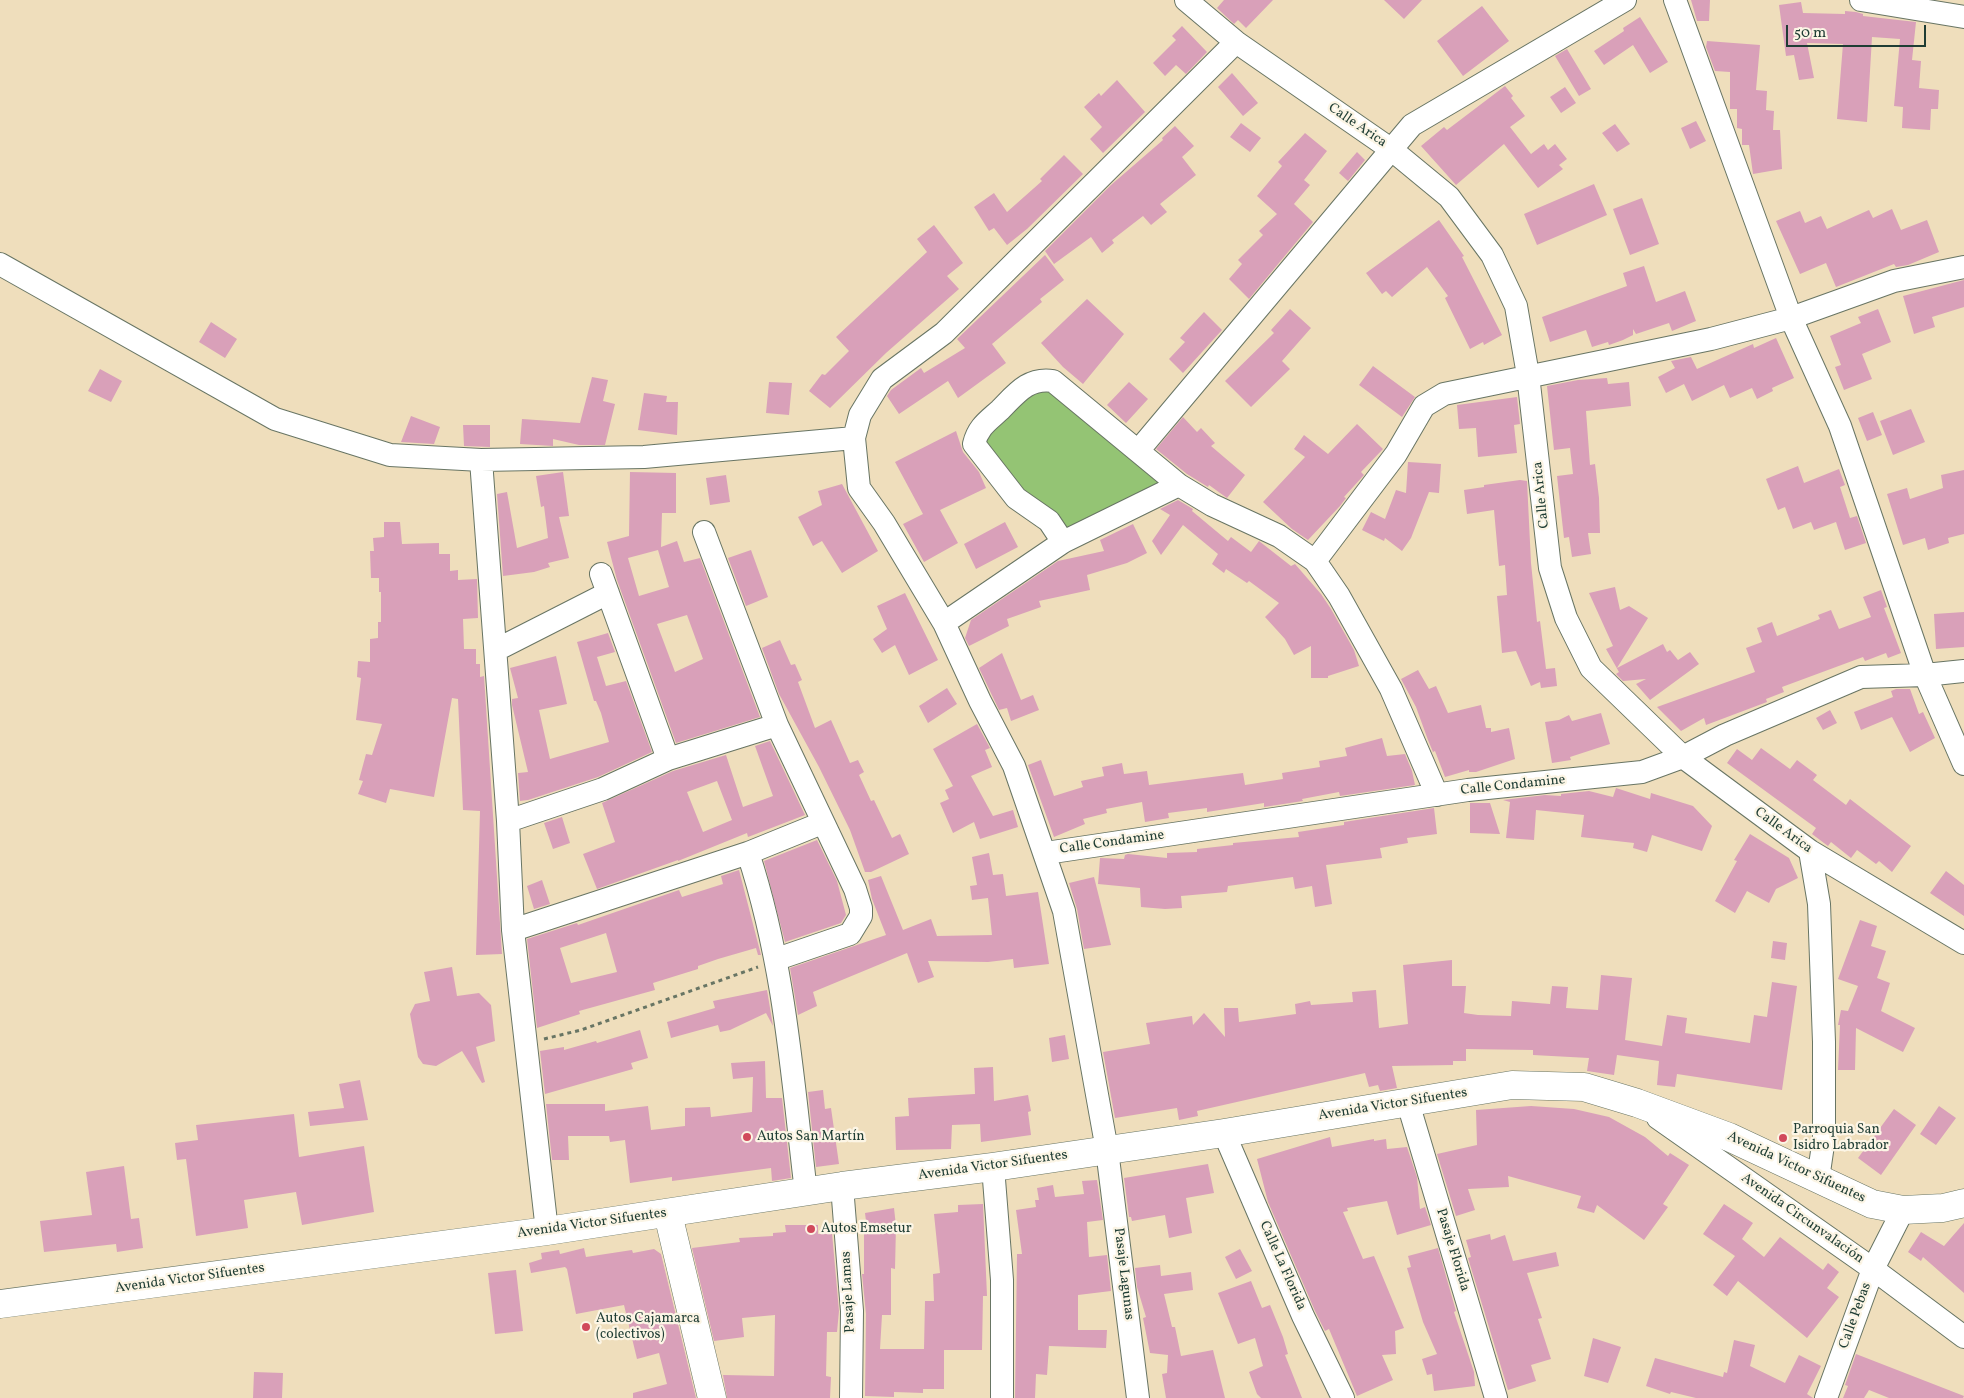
<!DOCTYPE html>
<html>
<head>
<meta charset="utf-8">
<style>
	body { margin:0 }
	#map { position:relative; width:1964px; height:1398px; overflow:hidden; background:#efdebc; font-family:Vollkorn,serif }
	canvas { display:block }
	.scale { position:absolute; left:1786px; top:25px; width:140px; height:22px; box-sizing:border-box; border:2px solid #1f3d34; border-top:0; padding-left:6px; font-size:15px; line-height:18px; white-space:nowrap; color:#1f3d34; -webkit-text-stroke:4px #fcf5e5; paint-order:stroke }
</style>
</head>
<body>
<div id="map">
<canvas width="1964" height="1398"></canvas>
<div class="scale">50 m</div>
</div>
<script>
const g = document.querySelector('canvas').getContext('2d');
g.lineJoin = 'round';
function fill(path, color) { g.fillStyle = color; g.fill(path, 'evenodd'); }
function strokePath(path, color, width, dash) { g.strokeStyle = color; g.lineWidth = width; g.lineCap = dash ? 'butt' : 'round'; g.setLineDash(dash || []); g.stroke(path); }
function drawText(font, color, halo, rows, align = 'center') {
  g.font = font + ' Vollkorn,serif'; g.lineWidth = 4.5; g.setLineDash([]); g.textBaseline = 'middle'; g.strokeStyle = halo; g.fillStyle = color; for (const [text, x, y, turn = 0] of rows) {
    g.save(); g.translate(x, y); g.rotate((+turn || 0) * Math.PI / 180); g.textAlign = isNaN(turn) ? turn : align; if (halo) g.strokeText(text, 0, 0); g.fillText(text, 0, 0); g.restore();
  }
}
const green = new Path2D(`
	M1039 381 1179 485 1063 542 977 434Z`);
const building = new Path2D(`
	M1224 0H1273L1246 28 1238 20 1234 24 1217 8Z
	M1384 0H1422L1404 19Z
	M1691 0H1710L1709 21H1697Z
	M1801 2 1803 13 1845 14V11L1856 12 1863 14V16L1916 22 1912 60 1921 61 1919 88 1939 90 1938 109H1931L1930 130 1902 128 1903 107 1894 106 1900 39 1872 37 1867 122 1837 119 1843 44 1807 43 1814 78 1799 80 1794 55 1786 56 1779 5Z
	M1482 6 1509 41 1463 76 1437 41Z
	M1640 17 1668 62 1650 73 1633 45 1604 65 1594 51 1624 31 1623 28Z
	M1182 26 1207 52 1186 74 1176 65 1165 76 1153 63 1176 40 1172 36Z
	M1707 41 1760 45 1756 90 1767 91 1766 110 1774 111 1773 130H1780L1782 169 1753 174 1749 145H1742V129L1737 128V109H1730V72L1715 71 1706 47Z
	M1567 49 1591 89 1579 96 1555 56Z
	M1232 73 1258 103 1243 116 1218 87Z
	M1117 80 1145 112 1103 153 1090 139 1102 127 1084 107 1099 93 1101 96Z
	M1505 86 1513 96 1511 98 1525 116 1510 127 1531 154 1544 144 1548 150 1555 144 1567 159 1559 165 1563 169 1538 188 1504 144 1456 185 1421 146 1444 127 1447 130Z
	M1565 87 1576 103 1561 113 1550 97Z
	M1696 121 1706 141 1690 149 1681 128Z
	M1241 123 1261 138 1250 152 1230 137Z
	M1615 124 1630 144 1617 152 1602 133Z
	M1175 126 1194 146 1182 157 1196 175 1160 204 1167 212 1151 225 1143 216 1112 240 1114 243 1102 253 1091 237 1054 264 1045 251 1111 185 1163 140 1162 138Z
	M1305 133 1327 151 1304 180 1310 185 1294 204 1313 222 1249 299 1229 279 1242 264 1238 260 1263 235 1259 231 1277 214 1257 196 1282 166 1278 162Z
	M1357 152 1365 160 1348 181 1339 173Z
	M1064 155 1083 174 1027 229 1007 245 994 228 989 231 974 207 994 193 1007 212 1042 181 1040 179Z
	M1594 184 1607 215 1537 245 1524 214Z
	M1642 198 1659 244 1630 255 1613 209Z
	M1892 209 1901 230 1927 220 1939 252 1908 265 1896 267 1894 264 1836 287 1826 263 1800 274 1776 221 1800 211 1805 223 1821 216 1827 229 1869 210 1873 218Z
	M1439 220 1464 256 1462 257 1502 335 1484 345 1483 342 1470 349 1445 298 1448 296 1427 267 1392 297 1386 291 1382 294 1366 273Z
	M934 225 963 263 947 276 959 289 886 353 830 408 809 391 822 374 825 375 849 351 836 337 927 252 917 239Z
	M1045 255 1064 280 1040 299 1042 302 992 344 1006 363 958 398 948 381 899 414 887 396 891 390 921 368 924 373 965 348 957 339Z
	M1644 266 1656 302 1685 291 1696 321 1672 331 1669 323 1636 334 1633 329V335L1623 340 1609 345 1608 342 1592 347 1586 330 1550 342 1542 317 1627 286 1623 273Z
	M1964 280V307L1932 317 1935 327 1914 334 1903 296Z
	M1087 299 1124 334 1083 384 1063 367 1041 343Z
	M1290 309 1311 328 1282 361 1290 369 1251 407 1225 381 1274 333 1271 330Z
	M1878 309 1891 342 1862 354 1872 379 1844 390 1835 367 1841 365 1830 336 1861 323 1858 317Z
	M1204 312 1222 330 1183 373 1169 359 1185 342 1180 338Z
	M211 322 237 339 225 358 199 342Z
	M1776 338 1794 378 1772 388 1773 391 1757 399 1752 388 1730 398 1724 385 1692 401 1684 384 1666 393 1658 377 1675 368 1671 361 1691 357 1697 369 1753 344 1754 348Z
	M1373 366 1415 397 1402 417 1359 385Z
	M100 369 122 381 111 402 88 391Z
	M592 377 608 380 603 401 615 404 605 445H579L553 439V446L520 444 522 419 580 423Z
	M1607 378 1608 384 1629 382 1631 406 1586 411 1590 465 1595 464 1599 498 1600 533H1588L1591 554 1572 557 1569 537 1564 538 1557 476 1573 474 1570 448 1554 450 1547 386 1578 380Z
	M769 382 792 383 789 415 766 413Z
	M1129 382 1148 399 1126 423 1107 405Z
	M644 393 667 396 666 402H678L677 435 638 430Z
	M1517 397 1520 424 1514 425 1517 453 1478 457 1476 428 1459 429 1457 405Z
	M1911 409 1925 442 1893 455 1880 421Z
	M1873 412 1882 435 1867 441 1858 418Z
	M411 416 440 427 434 444 401 442Z
	M1183 417 1197 432 1201 428 1215 443 1211 446 1245 475 1227 498 1209 485 1208 487 1187 474 1156 449Z
	M1357 424 1383 449 1361 472 1364 475 1344 497 1346 498 1340 506 1308 540 1292 529 1263 502 1305 457 1294 449 1304 435 1328 454Z
	M463 425H490V447L464 446Z
	M956 431 963 452 979 472 986 488 940 510 958 543 924 562 903 524 923 514 895 462Z
	M1408 462 1441 464 1439 493 1429 492 1411 538 1402 551 1385 538 1384 541 1362 530 1371 512 1385 519 1396 490 1406 493Z
	M1798 466 1804 483 1839 469 1845 485 1840 487 1850 518 1857 516 1866 543 1845 550 1836 522 1814 530 1811 522 1793 529 1785 507 1778 510 1766 479Z
	M1964 470V534L1948 538 1949 543 1928 550 1925 538 1903 545 1887 494 1907 488 1910 499 1943 488 1941 475Z
	M563 472 569 516 559 517 569 558 548 563 550 567 534 572 503 576 497 494 507 492 517 548 548 538 544 506 541 507 536 476Z
	M630 472 676 473V513H662L661 547 677 541 684 562 700 558 760 717 676 743 617 580 607 542 629 536ZM658 550 669 587 639 596 628 558ZM687 615 703 659 675 672 657 624Z
	M726 475 730 502 710 505 706 478Z
	M1520 480 1527 481 1531 563 1537 622 1540 621 1546 669 1555 668 1557 686 1541 688 1540 682 1531 686 1516 651 1502 653 1497 596 1507 595 1505 565 1499 566 1494 510 1467 514 1464 490 1484 487V485Z
	M842 484 878 551 842 573 822 541 813 546 798 517 822 505 818 491Z
	M1178 500 1193 509 1192 511 1228 541 1231 537 1251 552 1259 541 1291 566 1295 564 1321 594 1331 609 1354 650 1359 666 1328 676V678H1311V646L1294 655 1285 639 1265 617 1279 603 1249 581 1247 583 1226 569 1224 573 1212 564 1218 554 1183 525 1161 555 1152 541 1170 515 1160 509Z
	M384 522H400L402 544 439 543V554H450V571L458 570V580L477 579 478 618 463 619 464 649H476V664H480V677L484 676 502 954 476 955 480 811 463 810 458 699 452 698 434 797 390 789 386 803 358 794 363 781 359 780 366 754 372 755 382 724 356 720 361 678 357 677 358 661 370 662V639L378 638V622H381V592H379V578H371L370 551H374L373 538 384 537Z
	M1005 522 1018 547 976 569 964 544Z
	M1133 524 1147 553 1127 563 1087 575 1090 590 1039 601 1041 607 1007 619 1009 626 969 646 965 638 971 620 1058 561 1104 551 1100 540Z
	M751 550 768 597 746 606 728 558Z
	M1615 587 1620 610 1629 606 1648 618 1617 668 1663 644 1667 652 1670 650 1678 660 1690 652 1699 664 1650 700 1636 684 1646 679 1623 681 1616 674 1619 672 1606 649 1613 646 1589 593Z
	M1881 590 1887 607 1884 608 1901 653 1888 658 1886 653 1865 661 1863 657 1782 687 1784 692 1766 699 1767 702 1706 725 1704 718 1681 731 1657 707 1755 672 1746 648 1762 642 1757 628 1772 622 1777 636 1820 619 1818 615 1831 610 1839 629 1871 617 1863 597Z
	M905 593 938 660 909 675 895 645 882 653 873 639 887 629 877 606Z
	M1964 612V647L1936 649 1934 614Z
	M608 633 615 652 597 657 606 686 626 681 652 752 598 777 528 800 520 801 518 773 528 772 512 705V699L518 698 510 668 556 656 567 704 539 710 550 759 609 742 601 713 596 701H594L577 642Z
	M780 640 791 665 795 664 802 680 798 682 815 728 831 720 850 763 858 760 864 772 859 775 871 801 874 800 892 838 900 834 909 854 871 872H865L850 830 819 767 779 694 762 648Z
	M1002 653 1021 700 1033 695 1039 710 1011 721 1007 708 999 710 979 668Z
	M1418 670 1429 689 1436 686 1448 713 1481 705 1486 728H1491V732L1509 728 1515 759 1476 772H1469V770L1445 777 1435 751 1433 752 1428 740 1416 707 1401 679Z
	M947 688 957 704 928 723 919 706Z
	M1896 689H1910L1919 714 1923 712 1935 738 1910 752 1892 717 1861 730 1854 712 1893 697 1891 691Z
	M1830 710 1837 723 1823 730 1816 718Z
	M1601 713 1610 744 1570 757 1571 760 1552 763 1545 722 1559 720 1569 715 1572 721Z
	M977 724 990 748 985 750 992 767 971 776 993 816 1013 810 1018 827 980 839 974 822 953 833 940 803 949 799 945 790 953 786 933 749Z
	M1382 738 1387 756 1405 754 1412 771 1415 785 1340 796 1339 792 1302 799 1303 801 1264 807V803L1207 812V808L1168 813 1169 818 1145 822 1142 802 1106 809 1107 813 1083 819 1085 824 1054 837 1028 765 1041 760 1054 796 1083 787 1081 781 1104 776 1102 767 1122 763 1124 774 1147 771 1149 785 1243 773 1245 785 1283 779 1282 773 1320 767 1319 761 1347 756 1345 748Z
	M770 741 805 815 748 837 747 833 678 861V860L597 889 583 854 615 842 602 803 673 771 726 755 743 807 773 796 755 746ZM717 781 732 820 703 832 687 792Z
	M1761 748 1790 769 1797 760 1817 775 1813 780 1846 805 1850 799 1911 846 1892 872 1879 861 1876 864 1857 850 1851 858 1831 842 1828 846 1812 834 1816 828 1727 763 1737 749 1752 760Z
	M1616 788 1650 799 1651 793 1693 806 1712 826 1702 851 1652 835 1647 852 1633 848 1634 843 1581 837 1584 815 1536 810 1534 840 1506 838 1510 802 1503 800 1545 795 1561 796V794L1589 791 1613 797Z
	M1470 803H1490L1500 834 1470 833Z
	M1434 808 1437 834 1407 838 1408 843 1380 848 1382 858 1326 865 1332 904 1315 907 1312 886 1295 889 1293 877 1228 886 1227 892 1181 896 1182 908 1165 909 1141 907 1140 888 1098 884 1100 858 1124 859 1125 855 1128 854 1167 858V853L1197 852V849L1233 845V843L1299 837 1298 832 1344 825V822Z
	M562 817 570 843 553 849 544 823Z
	M1750 834 1789 858 1798 878 1776 889 1769 903 1747 891 1735 913 1715 901 1737 861 1734 860Z
	M817 840 837 881 846 915 841 923 785 942 764 861Z
	M989 853 993 875 1003 874 1006 896 1038 892 1049 964 1014 968 1013 959 988 962 928 961 934 977 918 983 907 953 813 992 817 1006 798 1015 790 968 886 935 872 899 868 880 881 876 903 930 931 919 937 936 992 935 988 898 972 900 970 886 977 885 972 857Z
	M739 870 761 955H758L756 948 718 959 698 966V969L653 983 655 990 579 1011 580 1014 537 1028 527 939 577 923 578 925 679 890 682 897 723 884 721 876ZM606 933 617 972 571 983 560 948Z
	M1946 871 1964 885V916L1930 893Z
	M1094 877 1111 945 1084 949 1077 909 1069 883Z
	M542 880 550 904 534 909 527 886Z
	M1860 920 1877 926 1871 946 1886 951 1877 978 1890 983 1881 1011 1915 1028 1903 1052 1856 1028 1855 1070H1838L1840 1025H1838L1841 1010 1848 1011 1858 986 1838 979Z
	M1773 941 1787 943 1785 960 1771 958Z
	M1452 960V986H1466L1464 1013 1478 1015 1511 1016 1512 1001 1550 1004 1552 986 1568 987 1566 1008 1598 1010 1601 975 1632 978 1625 1040 1662 1046 1667 1015 1687 1018 1685 1033 1750 1043 1754 1015 1767 1017 1772 982 1797 986 1782 1090 1677 1074 1675 1087 1657 1085 1659 1061 1617 1055 1614 1075 1587 1071 1589 1058 1533 1055V1050L1466 1049V1061H1453V1065L1392 1066 1397 1088 1380 1091 1378 1085 1369 1087 1365 1073 1197 1111 1198 1116 1179 1120 1177 1108 1115 1118 1103 1052 1150 1044 1146 1023 1192 1016 1193 1025 1204 1013 1225 1037 1224 1008H1238L1239 1022 1296 1014 1295 1004 1310 1001 1311 1005 1353 1002 1352 992 1376 990 1379 1028 1408 1024 1403 965Z
	M452 967 457 996 479 993 491 1005 495 1041 476 1047 485 1082 482 1083 462 1051 436 1066 423 1064 418 1057 410 1014 415 1004 430 1001 424 972Z
	M767 990 773 1026 766 1013 730 1030 720 1032 718 1025 671 1038 667 1022 715 1008 713 1001Z
	M640 1030 648 1058 631 1063 633 1069 545 1094 540 1051 564 1047V1050L596 1041 597 1043Z
	M1065 1035 1069 1059 1052 1062 1049 1038Z
	M765 1061 766 1098H782L791 1178 772 1181 771 1168 672 1181V1177L630 1183 625 1140 610 1142 609 1136H568L569 1160H552L546 1104H605V1111L648 1106 651 1130 685 1126V1108L710 1107 711 1117 752 1112 753 1077 733 1079 731 1063Z
	M993 1067 994 1101 1028 1095 1031 1111 1028 1112 1031 1135 981 1142 980 1124 952 1125 951 1149 896 1150 895 1117 909 1116 908 1098 975 1094 974 1068Z
	M360 1080 368 1120 310 1126 308 1112 344 1108 339 1084Z
	M823 1090 825 1109 831 1108 839 1164 816 1167 808 1092Z
	M1531 1106 1574 1109 1609 1117 1645 1137 1668 1156 1670 1153 1689 1165 1663 1204 1668 1207 1644 1240 1597 1205 1594 1213 1577 1208 1581 1196 1508 1176 1509 1187 1468 1189 1475 1210 1456 1216 1437 1154 1477 1145 1476 1110Z
	M1939 1106 1956 1118 1936 1145 1920 1134Z
	M1894 1109 1916 1125 1881 1175 1858 1158Z
	M294 1114 299 1157 364 1146 374 1212 302 1225 296 1192 244 1200 248 1228 196 1236 186 1159 177 1160 175 1143 198 1140 196 1125Z
	M1330 1137 1332 1147 1374 1139V1141L1386 1139 1387 1149 1407 1147 1417 1177 1420 1209 1425 1207 1431 1225 1397 1235 1387 1201 1347 1208 1348 1211 1343 1212 1363 1259 1374 1256 1404 1328 1395 1331 1396 1354 1382 1355 1393 1380 1357 1396 1329 1329 1325 1331 1315 1311 1268 1202 1257 1159Z
	M1208 1164 1214 1193 1186 1198 1192 1233 1169 1238 1165 1215 1132 1221 1131 1217H1129L1124 1178Z
	M124 1166 131 1219 139 1218 143 1248 117 1252 116 1244 44 1252 40 1221 92 1215 86 1172Z
	M1097 1180 1103 1220 1087 1222 1089 1257 1107 1255 1111 1291 1078 1295V1330H1107L1106 1348 1049 1346 1047 1375 1036 1374 1035 1398H1015L1017 1254H1022L1016 1210 1036 1207 1035 1200H1039L1037 1188 1053 1185 1055 1197 1084 1194 1082 1181Z
	M983 1204 987 1296H983L982 1350H944V1389H923V1393L894 1392V1397L865 1396 866 1314 862 1274H864V1229H867L865 1213 894 1208 896 1226 895 1269 891 1268V1315H882L880 1349H924L925 1301H934L933 1274 940 1273 934 1214 958 1212V1205Z
	M1724 1204 1753 1223 1742 1239 1764 1257 1780 1237 1823 1270 1828 1263 1839 1272 1827 1288 1839 1297 1807 1338 1738 1281 1727 1296 1713 1285 1735 1256 1703 1234Z
	M1964 1223V1293L1923 1257 1921 1261 1908 1252 1921 1232 1944 1246Z
	M785 1225H818V1234L832 1233 839 1311 837 1332H827L826 1376 831 1377 830 1398H727L723 1375 774 1376 775 1315 742 1318 744 1337 714 1341 692 1248 740 1242 739 1238 773 1236V1233L786 1232Z
	M1490 1234 1491 1240 1505 1235 1513 1261 1556 1252 1559 1266 1527 1273 1542 1318 1538 1319 1551 1359 1531 1365 1536 1381 1508 1390 1468 1258 1471 1257 1466 1240Z
	M584 1248 586 1257 632 1250 633 1253 654 1249 661 1254 696 1398H633V1393L667 1384 659 1353 637 1359 624 1305 576 1314 567 1269 565 1267 531 1273 529 1263 542 1259 541 1253 559 1250 560 1254Z
	M1438 1248 1456 1311 1454 1312 1474 1372 1475 1386 1434 1391 1432 1374 1427 1375 1422 1359 1437 1354 1423 1322 1407 1268 1411 1267 1408 1256Z
	M1240 1249 1252 1271 1236 1279 1225 1257Z
	M1160 1265 1161 1276 1191 1272 1193 1290 1164 1294 1172 1327H1175L1181 1356 1213 1350 1225 1398H1166L1162 1374 1167 1373 1168 1355 1150 1353 1143 1318 1146 1317 1137 1287 1135 1268Z
	M516 1270 523 1331 495 1334 488 1273Z
	M1251 1281 1262 1308 1270 1305 1283 1337 1288 1354 1285 1355 1302 1398H1261L1257 1394 1249 1372 1263 1366 1255 1338 1238 1344 1218 1293Z
	M1593 1338 1621 1347 1608 1383 1584 1376Z
	M1734 1340 1755 1345 1750 1366 1785 1383 1799 1355 1821 1366 1807 1394 1813 1398H1696L1671 1392 1670 1394 1646 1386 1655 1358 1723 1377 1724 1372 1727 1373Z
	M1856 1354 1964 1396 1963 1398H1889L1869 1390 1864 1398H1843L1848 1386 1845 1385Z
	M254 1372 283 1373 282 1398H253Z`);
const path = new Path2D(`
	M544 1039 581 1030 758 967`);
const minor = new Path2D(`
	M1186 0 1236 42 1392 150 1449 197 1492 255 1516 306 1528 375 1550 568 1566 618 1591 668 1683 757 1810 851 1964 943
	M1675 0 1791 318 1840 426 1925 675 1964 764
	M1861 0 1964 17
	M0 264 275 419 390 455 481 460 644 457 854 438
	M1138 451 1412 125 1625 0
	M481 460 508 821 513 930 547 1231
	M704 532 777 725 855 889 861 908V916L850 934 777 959
	M1063 542 1049 521 1016 498 974 444C978 427 988 421 1000 410 1016 394 1028 377 1053 381L1179 485 1212 505 1279 536 1315 561 1339 596 1391 689 1437 795
	M1315 561 1396 454 1424 406 1444 394 1711 339 1791 318 1894 281 1964 267
	M601 574 668 759
	M944 623 1063 542 1179 485
	M496 650 608 593
	M508 821 603 789 668 759 777 725
	M1810 851 1819 904 1824 1042V1138L1818 1179
	M748 853C785 966 792 1075 806 1192
	M1046 853 1468 790 1642 772 1683 757 1725 735 1861 677 1925 675 1964 671
	M513 930 748 853 822 823
	M1408 1103 1496 1398
	M1658 1118 1873 1269 1964 1337
	M1224 1133 1303 1316 1343 1398
	M993 1167 1002 1280V1398
	M842 1186 852 1311 851 1398
	M1138 1398 1107 1150 1064 911 1014 766 980 701 944 623 884 523 859 488 854 438 860 415 882 379 944 333 1236 42
	M1826 1398 1873 1269 1903 1210`);
const tertiary = new Path2D(`
	M668 1214 712 1398`);
const trunk = new Path2D(`
	M0 1304 547 1231 842 1186 993 1167 1224 1133 1512 1085 1584 1087 1637 1103 1729 1137 1872 1204 1903 1210 1943 1208 1964 1203`);
const markers = [
	[747,1137,5,"#d1495b"],
	[1783,1138,5,"#d1495b"],
	[811,1229,5,"#d1495b"],
	[586,1327,5,"#d1495b"]
];
const streetNames = [
	["Calle Arica",1357,126,34],
	["Calle Arica",1542,495,-96],
	["Calle Condamine",1513,786,-6],
	["Calle Arica",1783,831,36],
	["Calle Condamine",1112,843,-8],
	["Avenida Victor Sifuentes",1393,1105,-9],
	["Avenida Victor Sifuentes",993,1166,-8],
	["Avenida Victor Sifuentes",1796,1168,25],
	["Avenida Circunvalación",1802,1219,35],
	["Avenida Victor Sifuentes",592,1224,-8],
	["Pasaje Florida",1452,1250,73],
	["Calle La Florida",1282,1266,66],
	["Pasaje Lagunas",1123,1274,83],
	["Avenida Victor Sifuentes",190,1279,-8],
	["Pasaje Lamas",849,1292,-93],
	["Calle Pebas",1856,1316,-70]
];
const poiNames = [
	["Parroquia San",1793,1130],
	["Isidro Labrador",1793,1146],
	["Autos San Martín",757,1137],
	["Autos Emsetur",821,1229],
	["Autos Cajamarca",596,1319],
	["(colectivos)",596,1335]
];
fill(green, '#94c474');
fill(building, '#d9a0b9');
strokePath(minor, '#687564', 24);
strokePath(tertiary, '#687564', 29);
strokePath(trunk, '#687564', 29);
strokePath(path, '#687564', 3, [4, 4]);
strokePath(minor, '#fff', 22);
strokePath(tertiary, '#fff', 28);
strokePath(trunk, '#fff', 28);
for (const [x, y, r, color] of markers) { const dot = new Path2D(); dot.arc(x, y, r, 0, 2 * Math.PI); g.fillStyle = color; g.fill(dot); strokePath(dot, '#fcf5e5', 2); }
drawText('14px', '#1f3d34', '#fcf5e5', streetNames);
drawText('14px', '#1f3d34', '#fcf5e5', poiNames, 'left');
</script>
</body>
</html>
